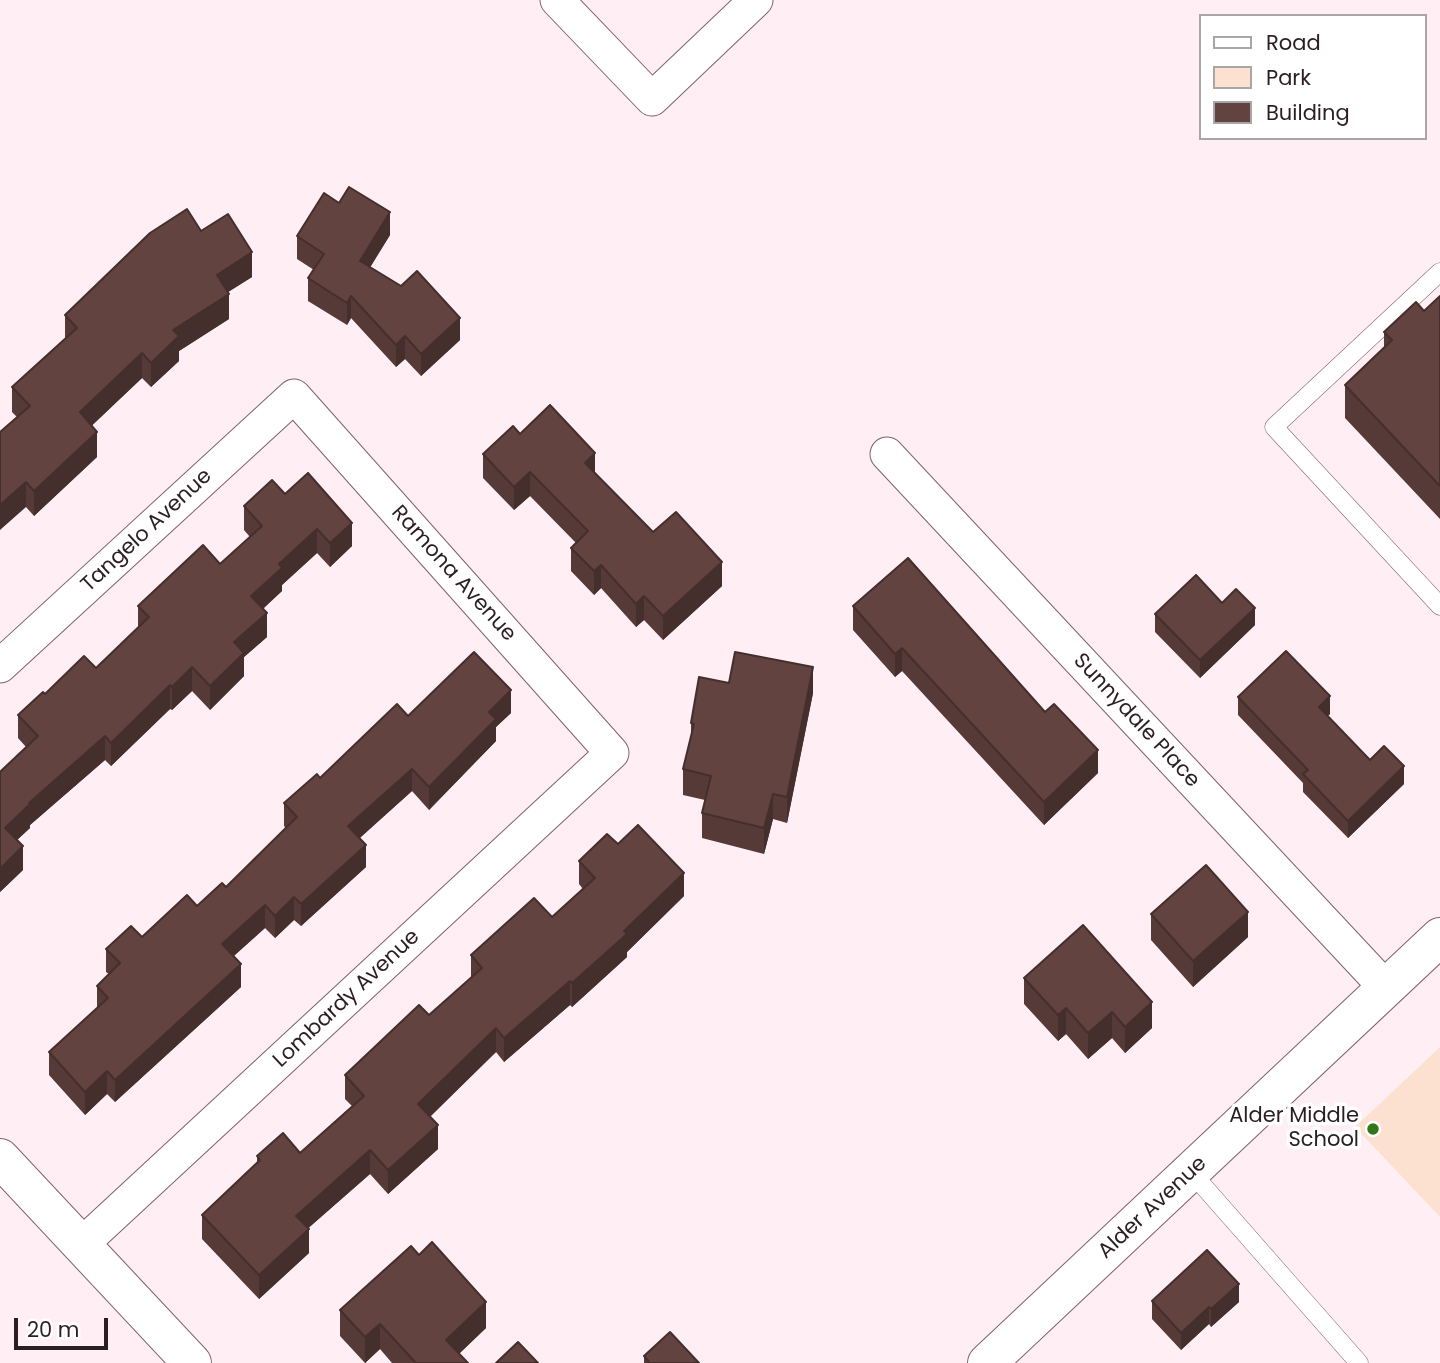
<!DOCTYPE html>
<html>
<head>
<meta charset="utf-8">
<style>
	body { margin:0 }
	#map { position:relative; width:1440px; height:1363px; overflow:hidden; background:#ffeff4; font-family:Poppins,sans-serif }
	canvas { display:block }
	.legend { position:absolute; left:1199px; top:14px; width:228px; height:126px; box-sizing:border-box; background:#fff; border:2px solid #aaa5a7; margin:0; padding:9px 12px; list-style:none; font-size:21px; color:#2b1e22 }
	.legend li { display:flex; align-items:center; gap:14px; height:35px }
	.legend b { width:35px; border:2px solid #aaa5a7 }
	.scale { position:absolute; left:14px; top:1318px; width:94px; height:32px; box-sizing:border-box; border:4px solid #2b1e22; border-top:0; padding-left:9px; font-size:21px; line-height:24px; white-space:nowrap; color:#2b1e22; -webkit-text-stroke:5px #fff; paint-order:stroke }
</style>
</head>
<body>
<div id="map">
<canvas width="1440" height="1363"></canvas>
<ul class="legend">
<li><b style="height:9px;background:#fff"></b>Road</li>
<li><b style="height:19px;background:#fce1d0"></b>Park</li>
<li><b style="height:19px;background:#634340"></b>Building</li>
</ul>
<div class="scale">20 m</div>
</div>
<script>
const g = document.querySelector('canvas').getContext('2d');
g.lineJoin = 'round';
function fill(path, color) {
  g.fillStyle = color;
  g.fill(path, 'evenodd');
}
function poly(rows) {
  const path = new Path2D();
  for (const r of rows) {
    path.moveTo(r[0], r[1]);
    for (let i = 2; i < r.length; i += 2) path.lineTo(r[i], r[i + 1]);
  }
  return path;
}
function stroke(path, color, width, dash) {
  g.strokeStyle = color;
  g.lineWidth = width;
  g.lineCap = dash ? 'butt' : 'round';
  g.setLineDash(dash || []);
  g.stroke(path);
}
function label(font, color, halo, rows, align = 'center') {
  g.font = font + ' Poppins,sans-serif';
  g.lineWidth = 7;
  g.setLineDash([]);
  g.textBaseline = 'middle';
  g.strokeStyle = halo;
  g.fillStyle = color;
  for (const [text, x, y, turn = 0] of rows) {
    g.save();
    g.translate(x, y);
    g.rotate((+turn || 0) * Math.PI / 180);
    g.textAlign = isNaN(turn) ? turn : align;
    if (halo) g.strokeText(text, 0, 0);
    g.fillText(text, 0, 0);
    g.restore();
  }
}
const green = poly([
	[1440,1047,1440,1217,1355,1127]
]);
const service = poly([
	[1440,272,1274,427,1440,606],
	[1191,1172,1359,1363]
]);
const minor = poly([
	[557,0,652,99,756,0],
	[887,454,1386,988],
	[0,666,294,396,612,753,81,1245]
]);
const tertiary = poly([
	[0,1158,192,1363]
]);
const secondary = poly([
	[987,1363,1440,937]
]);
const wall = poly([
	[201,231,252,277,228,292,229,319,179,351,179,361,151,387,142,378,92,425,97,457,34,516,26,507,17,417,12,412,12,387,65,339,65,315],
	[390,235,370,267,460,340,421,376,405,359,396,367,351,318,347,325,308,301,308,278,314,270,297,259,297,236],
	[1440,296,1440,519,1345,418,1345,385,1384,347,1384,332,1424,311],
	[520,434,595,473,653,532,722,586,663,640,644,620,636,627,601,588,594,595,571,571,571,548,576,543,530,496,514,510,483,478,483,454],
	[285,494,352,546,330,567,317,553,282,585,282,591,263,609,267,637,244,657,244,676,210,710,192,691,172,710,170,709,111,766,105,760,30,825,30,828,17,840,23,870,0,892,26,747,18,738,18,715,45,694,96,668,138,627,138,606,220,564,250,537,244,530,244,506],
	[1222,603,1255,625,1200,678,1155,632,1155,614],
	[853,606,1098,773,1044,825,902,671,895,677,853,630],
	[729,683,813,693,787,823,773,819,764,854,702,838,702,813,705,800,683,795,683,769,691,735,691,723],
	[1238,697,1330,714,1327,716,1370,760,1404,784,1348,838,1303,792,1303,783,1238,715],
	[511,713,496,727,496,741,429,810,412,791,360,838,366,867,301,926,294,920,275,938,265,928,234,956,241,987,115,1102,107,1094,85,1115,49,1075,49,1052,97,1009,97,986,109,974,106,972,106,949,142,937,197,906,226,887,286,828,284,826,284,803,408,716],
	[618,844,684,896,627,952,627,957,572,1007,570,1005,504,1062,496,1052,430,1117,438,1149,388,1194,370,1174,308,1228,309,1253,259,1299,202,1239,202,1215,257,1163,257,1156,300,1153,352,1106,345,1099,345,1075,429,1015,471,977,471,955,552,917,583,889,579,884,579,861],
	[1151,914,1248,937,1193,987,1151,940],
	[1024,978,1152,1028,1125,1053,1112,1038,1088,1059,1066,1034,1058,1041,1024,1004],
	[1152,1301,1239,1302,1211,1327,1209,1324,1181,1350,1152,1319],
	[340,1310,486,1328,459,1354,468,1363,392,1363,380,1349,365,1363,340,1336],
	[644,1356,699,1363,644,1363]
]);
const shadedWall = poly([
	[390,212,390,235,360,284,360,261],
	[252,252,252,277,217,299,217,275],
	[229,294,229,319,179,351,179,361,151,387,151,363,173,330],
	[351,296,351,318,347,325,347,303],
	[460,318,460,340,421,376,421,354],
	[405,336,405,359,396,367,396,345],
	[142,353,142,378,80,437,80,412],
	[97,432,97,457,34,516,34,491],
	[595,453,595,477,585,463],
	[530,472,530,496,514,510,514,487],
	[26,482,26,507,0,530,0,505],
	[352,523,352,546,330,567,330,543],
	[317,529,317,553,282,585,282,591,251,619,251,596,279,564],
	[722,562,722,586,663,640,663,616],
	[601,565,601,588,594,595,594,571],
	[644,596,644,620,636,627,636,604],
	[1255,608,1255,625,1200,678,1200,660],
	[267,613,267,637,244,657,244,676,210,710,210,686,234,642],
	[902,648,902,671,895,677,895,654],
	[192,667,192,691,172,710,172,687],
	[813,667,813,693,787,823,787,797],
	[170,685,170,709,111,766,111,743],
	[511,690,511,713,496,727,496,741,429,810,429,787,489,712],
	[1330,696,1330,714,1319,724,1319,707],
	[105,736,105,760,30,825,30,828,5,851,5,828,29,803],
	[1098,750,1098,773,1044,825,1044,802],
	[1404,766,1404,784,1348,838,1348,821],
	[412,769,412,791,348,848,348,826],
	[773,794,773,819,764,854,764,828],
	[366,845,366,867,301,926,301,904],
	[23,846,23,870,0,892,0,869],
	[684,873,684,896,627,952,627,957,572,1007,572,983,624,931],
	[294,897,294,920,275,938,275,916],
	[265,905,265,928,222,966,222,944],
	[1248,912,1248,937,1193,987,1193,961],
	[241,964,241,987,115,1102,115,1080],
	[570,981,570,1005,504,1062,504,1038],
	[1152,1002,1152,1028,1125,1053,1125,1027],
	[1066,1008,1066,1034,1058,1041,1058,1015],
	[1112,1012,1112,1038,1088,1059,1088,1033],
	[496,1028,496,1052,418,1128,418,1104],
	[107,1071,107,1094,85,1115,85,1092],
	[438,1125,438,1149,388,1194,388,1170],
	[370,1150,370,1174,296,1239,296,1216],
	[309,1229,309,1253,259,1299,259,1275],
	[1239,1284,1239,1302,1211,1327,1211,1309],
	[486,1302,486,1328,449,1363,446,1340],
	[1209,1307,1209,1324,1181,1350,1181,1333],
	[380,1324,380,1349,365,1363,365,1337]
]);
const building = poly([
	[349,187,390,212,360,261,401,286,417,271,460,318,421,354,405,336,396,345,351,296,347,303,308,278,324,254,297,236,324,193,339,203,349,187],
	[187,209,201,231,228,214,252,252,217,275,229,294,173,330,179,336,151,363,142,353,80,412,97,432,34,491,26,482,0,505,0,432,30,406,12,387,77,328,65,315,150,233,187,209],
	[1440,296,1440,486,1345,385,1392,340,1384,332,1416,302,1424,311,1440,296],
	[550,405,595,453,585,463,653,532,676,512,722,562,663,616,644,596,636,604,601,565,594,571,571,548,588,531,530,472,514,487,483,454,513,426,520,434,550,405],
	[308,473,352,523,330,543,317,529,279,564,282,568,251,596,267,613,234,642,244,653,210,686,192,667,172,687,170,685,111,743,105,736,29,803,30,804,5,828,23,846,0,869,0,772,38,736,18,715,43,692,45,694,84,656,96,668,149,617,138,606,203,545,220,564,262,526,244,506,272,480,285,494,308,473],
	[908,558,1045,712,1054,704,1098,750,1044,802,902,648,895,654,853,606,908,558],
	[1196,575,1222,603,1236,589,1255,608,1200,660,1155,614,1196,575],
	[1286,651,1330,696,1319,707,1370,760,1384,746,1404,766,1348,821,1303,774,1308,770,1238,697,1286,651],
	[474,652,511,690,489,712,496,719,429,787,412,769,348,826,366,845,301,904,294,897,275,916,265,905,222,944,241,964,115,1080,107,1071,85,1092,49,1052,108,998,97,986,120,963,106,949,131,926,142,937,187,895,197,906,222,883,226,887,297,817,284,803,317,774,320,778,397,704,408,716,474,652],
	[735,652,813,667,787,797,773,794,764,828,702,813,711,776,683,769,694,724,691,723,699,677,729,683,735,652],
	[638,825,684,873,624,931,627,934,572,983,570,981,504,1038,496,1028,418,1104,438,1125,388,1170,370,1150,296,1216,309,1229,259,1275,202,1215,260,1160,257,1156,283,1133,300,1153,364,1096,345,1075,419,1005,429,1015,482,968,471,955,534,898,552,917,595,878,579,861,607,834,618,844,638,825],
	[1206,865,1248,912,1193,961,1151,914,1206,865],
	[1083,925,1152,1002,1125,1027,1112,1012,1088,1033,1066,1008,1058,1015,1024,978,1083,925],
	[432,1242,486,1302,446,1340,468,1363,416,1363,380,1324,365,1337,340,1310,411,1246,419,1255,432,1242],
	[1207,1250,1239,1284,1211,1309,1209,1307,1181,1333,1152,1301,1207,1250],
	[670,1332,699,1363,650,1363,644,1356,670,1332],
	[518,1342,538,1363,496,1363,518,1342]
]);
const markers = [
	[1373,1129,7,"#31781b"]
];
const streetNames = [
	["Tangelo Avenue",147,531,-43],
	["Ramona Avenue",453,574,48],
	["Sunnydale Place",1136,721,47],
	["Lombardy Avenue",347,999,-43],
	["Alder Avenue",1153,1208,-43]
];
const poiNames = [
	["Alder Middle",1359,1117],
	["School",1359,1141]
];
fill(green, '#fce1d0');
stroke(service, '#81606b', 19);
stroke(minor, '#81606b', 35);
stroke(tertiary, '#81606b', 40);
stroke(secondary, '#81606b', 40);
stroke(service, '#fff', 18);
stroke(minor, '#fff', 33);
stroke(tertiary, '#fff', 38);
stroke(secondary, '#fff', 38);
fill(wall, '#553a37');
fill(shadedWall, '#452f2d');
fill(building, '#634340');
stroke(building, '#452f2d', 2);
for (const [x, y, r, color] of markers) {
  const dot = new Path2D();
  dot.arc(x, y, r, 0, 2 * Math.PI);
  g.fillStyle = color;
  g.fill(dot);
  stroke(dot, '#fff', 2.5);
}
label('21px', '#2b1e22', '#fff', streetNames);
label('21px', '#2b1e22', '#fff', poiNames, 'right');
</script>
</body>
</html>
